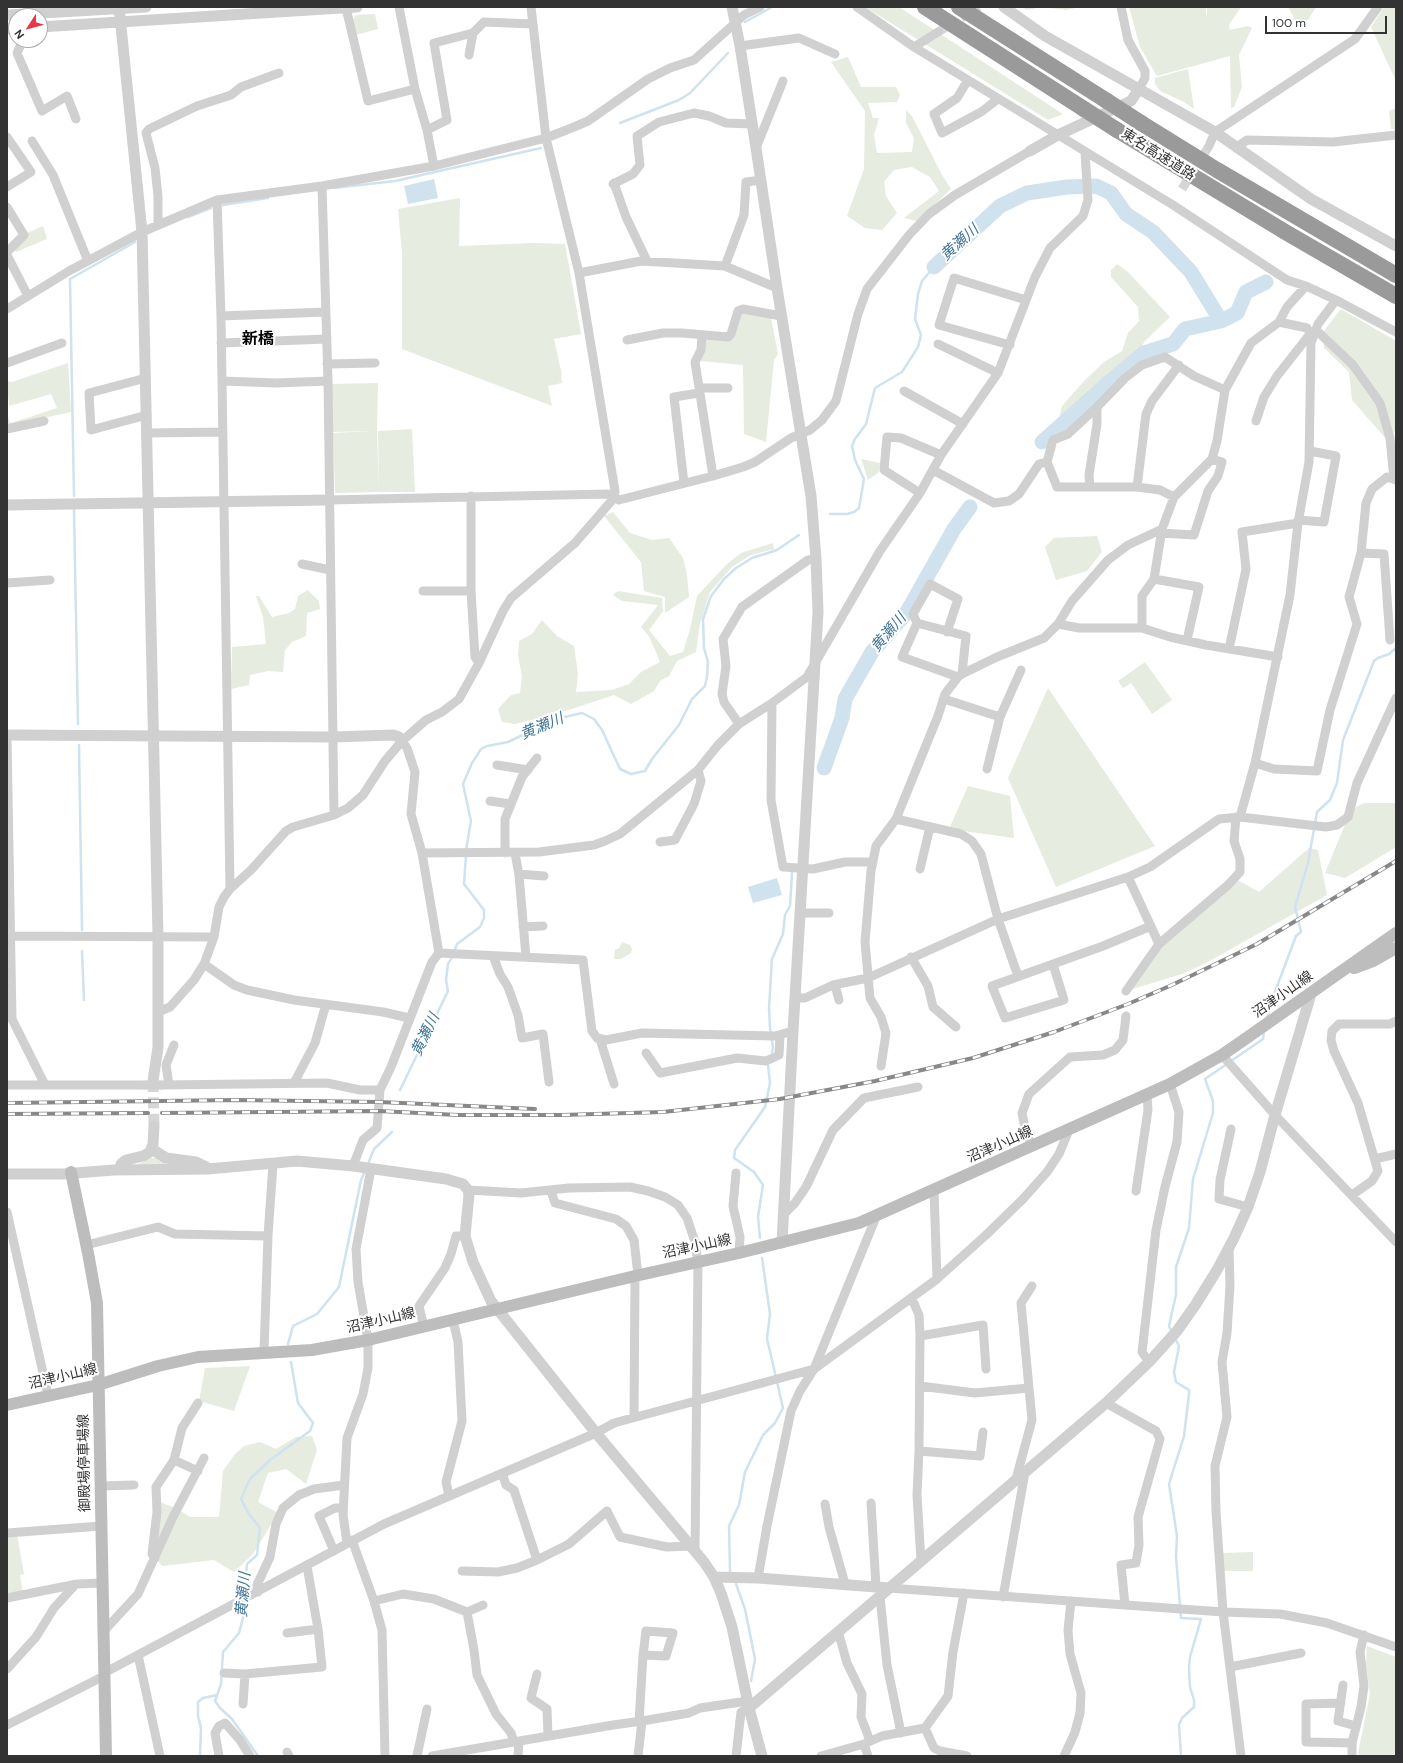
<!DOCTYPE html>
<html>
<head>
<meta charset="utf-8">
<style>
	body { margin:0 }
	#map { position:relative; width:1403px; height:1763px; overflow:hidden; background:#fff; font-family:"DM Sans",sans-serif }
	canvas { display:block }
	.frame { position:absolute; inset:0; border:8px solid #333; pointer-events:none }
	.north { position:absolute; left:8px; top:8px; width:40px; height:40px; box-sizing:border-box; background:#fff; border:1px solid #adadad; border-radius:50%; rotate:234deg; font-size:11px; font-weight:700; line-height:16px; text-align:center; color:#333 }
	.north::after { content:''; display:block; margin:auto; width:14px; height:18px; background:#e63946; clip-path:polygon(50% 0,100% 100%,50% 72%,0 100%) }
	.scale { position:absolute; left:1265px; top:16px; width:122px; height:18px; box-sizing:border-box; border:2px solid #333; border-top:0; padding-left:5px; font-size:12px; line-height:14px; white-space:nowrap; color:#333; -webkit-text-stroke:3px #fff; paint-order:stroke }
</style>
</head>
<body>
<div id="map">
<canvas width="1403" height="1763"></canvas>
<div class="frame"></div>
<div class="north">N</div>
<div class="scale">100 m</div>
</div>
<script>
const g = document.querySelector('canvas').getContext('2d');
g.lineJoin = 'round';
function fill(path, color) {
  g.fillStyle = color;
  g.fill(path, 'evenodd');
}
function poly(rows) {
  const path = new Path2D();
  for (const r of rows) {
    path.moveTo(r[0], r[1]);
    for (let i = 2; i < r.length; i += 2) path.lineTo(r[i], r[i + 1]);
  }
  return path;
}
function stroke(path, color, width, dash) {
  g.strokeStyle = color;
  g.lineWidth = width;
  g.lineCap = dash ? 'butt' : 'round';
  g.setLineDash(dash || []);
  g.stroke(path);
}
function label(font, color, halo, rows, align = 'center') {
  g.font = font + ' "DM Sans","Noto Sans JP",sans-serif';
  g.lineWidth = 4;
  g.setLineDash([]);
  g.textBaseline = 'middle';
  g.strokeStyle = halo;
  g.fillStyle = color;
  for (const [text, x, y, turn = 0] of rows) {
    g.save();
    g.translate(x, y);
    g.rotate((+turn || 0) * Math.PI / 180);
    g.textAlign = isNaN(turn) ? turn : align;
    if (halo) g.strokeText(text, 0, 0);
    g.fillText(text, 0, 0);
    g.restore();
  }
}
const green = poly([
	[865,7,899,7,1063,114,1048,120],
	[1021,7,1079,7,1067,10,1041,7,1027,10],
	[1129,7,1206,7,1206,14,1207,16,1207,7,1241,7,1229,25,1230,30,1248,26,1252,28,1239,55,1242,87,1234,107,1231,108,1230,56,1157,76,1140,47],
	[1288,7,1316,7,1308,20,1296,21],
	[1384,7,1396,7,1396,81,1371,27],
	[375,14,378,29,356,35,352,21,356,15],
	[848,57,861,87,896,87,900,95,897,102,868,103,873,118,879,118,874,135,877,153,912,152,914,138,906,123,906,110,912,116,941,173,951,189,917,221,904,218,939,191,930,177,912,167,894,170,884,182,886,196,897,213,882,230,865,228,847,216,864,169,865,111,831,62],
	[1188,69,1194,109,1184,102,1160,91,1155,84,1155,78],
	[1396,108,1396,130,1391,129,1389,111],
	[460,198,459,246,534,243,565,244,581,334,554,339,562,375,561,376,562,383,548,386,552,406,402,349,402,253,398,209],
	[43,226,47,239,16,252,14,248,28,237,27,233],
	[1117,264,1128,272,1170,317,1144,342,1138,355,1058,423,1062,406,1085,380,1104,362,1122,351,1128,333,1139,321,1138,307,1111,277,1111,270],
	[1341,309,1396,341,1396,429,1388,441,1352,400,1349,372,1324,348,1323,332],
	[740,312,771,318,778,354,774,360,766,442,744,434,743,365,700,361,707,338,731,334],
	[68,363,71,412,7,426,7,410,9,421,11,423,57,408,51,394,9,406,7,381,12,382],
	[378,383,377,430,379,492,335,493,333,433,372,431,333,432,332,384],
	[412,429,415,492,379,492,378,431],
	[861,459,880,463,879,472,868,480],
	[613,512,630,533,652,540,669,538,683,558,687,575,689,597,665,613,665,597,644,591,641,562,604,516],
	[1097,536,1102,552,1087,571,1056,580,1045,547,1054,538],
	[773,543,774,549,751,555,732,567,710,592,700,624,696,652,677,661,669,676,660,681,654,691,631,704,614,695,553,715,515,724,502,722,498,709,511,695,520,693,522,677,518,655,519,641,532,634,542,620,557,636,574,646,578,674,576,692,612,690,629,684,641,672,660,662,649,636,641,627,658,605,622,601,613,595,618,591,662,598,663,611,649,630,670,656,683,652,690,629,697,596,727,564,741,553],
	[308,590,319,601,320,609,307,613,306,636,292,642,285,650,283,672,268,671,250,675,249,685,231,689,232,647,266,644,263,617,256,596,259,596,272,617,289,613,295,609,298,596],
	[1145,662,1172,700,1152,714,1131,683,1123,688,1118,681],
	[1048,688,1155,846,1056,887,1008,778],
	[968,786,1010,796,1014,838,949,829],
	[1364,803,1396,803,1396,847,1345,878,1325,873,1351,810],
	[1309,848,1318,850,1327,895,1206,963,1182,974,1126,991,1159,948,1236,879,1259,892],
	[622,942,630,945,632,949,631,953,621,959,614,959,615,950,619,948],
	[151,1158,156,1158,168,1165,138,1164],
	[250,1366,234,1411,199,1401,205,1368],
	[312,1436,317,1450,306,1484,286,1469,268,1473,258,1502,278,1513,253,1554,234,1572,214,1560,162,1566,152,1553,154,1500,176,1508,190,1517,219,1517,223,1471,235,1454,244,1446,260,1442,276,1449,296,1437],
	[17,1534,24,1574,20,1575,23,1593,7,1596,7,1536],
	[1253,1552,1253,1571,1223,1571,1223,1553],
	[1367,1646,1396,1657,1396,1756,1359,1756,1358,1753,1370,1694,1366,1664]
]);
const water = poly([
	[434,179,438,198,408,204,404,186],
	[777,878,782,895,753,903,748,887]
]);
const stream = poly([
	[745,22,772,7],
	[620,123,679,100,690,93,728,53],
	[334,188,395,181,541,148],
	[223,205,268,198],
	[188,217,211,208],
	[74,496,70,279,135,242],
	[74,510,78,724],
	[830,514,847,514,854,512,859,508,864,479,855,460,852,446,855,439,866,424,875,388,902,372,918,347,921,335,915,319,918,294,922,281,934,267],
	[79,745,82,930],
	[466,850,471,821,463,784,472,763,481,749,487,746,508,742,556,719,582,713,594,719,602,730,620,769,631,774,645,771,652,759,679,725,692,699,705,686,707,677,708,662,704,648,703,619,711,596,724,579,736,568,752,558,777,550,799,535],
	[82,951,84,1000],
	[454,952,457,944,480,927,484,918,484,910,464,884,466,855],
	[1267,1019,1270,1005,1296,936,1301,932,1295,907,1308,863,1317,812,1330,800,1337,783,1343,740,1374,661,1378,658,1389,654,1396,648],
	[772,1052,773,1048,770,1028,769,1008,772,959,783,934,785,915,790,906,792,873],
	[400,1090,448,991,446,980,448,964,452,957],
	[368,1164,374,1149,392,1132],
	[760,1238,758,1217,763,1185,754,1172,734,1158,735,1150,765,1107,770,1083,768,1065],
	[762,1258,770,1314,767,1339,776,1377],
	[1172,1332,1169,1326,1176,1295,1176,1267,1189,1228,1193,1179,1213,1113,1213,1101,1205,1079,1263,1039,1264,1030],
	[1175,1338,1179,1346,1174,1372,1176,1382,1189,1390,1189,1394,1184,1436,1169,1484,1177,1536,1176,1557,1181,1618,1201,1619,1190,1657,1189,1668,1190,1687,1194,1700,1194,1707,1182,1718,1179,1725,1181,1756],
	[288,1344,293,1326,317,1314,339,1287,361,1180,365,1171],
	[730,1572,729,1526,739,1505,745,1472,763,1435,775,1423,783,1408,777,1382],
	[736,1584,745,1609,755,1659,751,1681],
	[244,1596,247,1564,257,1555,260,1528,249,1514,241,1499,250,1479,270,1460,310,1431,313,1423,298,1403,291,1362],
	[244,1601,243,1618,239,1633,223,1652,221,1684,215,1701,220,1708,232,1719,258,1756],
	[200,1756,201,1728,198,1716,198,1702,203,1698,217,1695]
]);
const river = poly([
	[934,267,1000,206,1027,193,1067,187,1096,186,1111,193,1126,214,1153,232,1191,272,1221,321],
	[1042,442,1107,384,1144,353,1173,344,1185,329,1221,321,1237,313,1246,292,1266,282],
	[824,768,842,718,845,699,872,652,907,612,954,529,970,507]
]);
const minorTunnel = poly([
	[938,32,979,7],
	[1182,189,1209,146]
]);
const tertiaryTunnel = poly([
	[153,1081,154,1126]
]);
const minor = poly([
	[399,7,415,89,427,130,434,166],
	[857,7,914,47,1173,205,1287,280,1306,286,1336,300,1396,332],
	[1121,7,1128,40,1145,71,1145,78,1139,89],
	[346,8,368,101,415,89],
	[23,40,17,53,42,111,67,96,76,119],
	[740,46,799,38,835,54],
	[914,47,938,32],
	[469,55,473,33,484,22,533,24],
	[968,80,957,98,934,114,942,133,981,112,998,99],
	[427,130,447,120,434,43,473,33],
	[7,137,31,172,7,187],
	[32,141,53,175,88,261],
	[1209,146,1215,132,1355,39,1378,7],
	[756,148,783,81],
	[1236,148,1247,140,1333,142,1396,135],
	[614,183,626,217,647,261],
	[613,184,633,174,640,165,637,136,659,122,694,113,709,116,726,123,752,124],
	[322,186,328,381,334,815],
	[217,200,221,316,230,889],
	[7,207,24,235,7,252],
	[158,224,158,196,155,168,146,133,149,129,197,106,231,95,241,87,279,73],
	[7,255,28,296],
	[725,266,744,215,746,182,761,180],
	[579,273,641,261,725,266,777,288],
	[7,309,69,271,142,232,217,200,322,186,434,166,546,138,574,127,588,121,648,79,670,68,694,60,744,15,760,7],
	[221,316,326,312],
	[1279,322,1287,307,1306,286],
	[1316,330,1353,365,1380,403,1390,438,1394,479],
	[702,336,701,350,695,362,713,476],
	[627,340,663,333,682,333,728,337,731,334,738,311,743,309,781,316],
	[221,343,327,339],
	[938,344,998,373],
	[1010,345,939,325,954,278,1026,300],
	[7,363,62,343],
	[327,364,375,363],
	[146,378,89,393,91,430,147,415],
	[222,381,276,383,328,381],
	[699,388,728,388],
	[904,391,963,424],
	[7,429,44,421],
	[147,433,223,432],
	[1047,462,1057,487,1090,487],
	[933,470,994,503,1009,501,1019,494,1039,464,1047,462,1053,440,1068,434,1097,407],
	[684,483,674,397,699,393],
	[1137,487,1146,414,1152,401,1179,365],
	[920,493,884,470,887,437,901,438,941,455],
	[471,496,471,591,475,657,479,663],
	[1174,497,1160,490,1137,487,1090,487,1089,475,1097,424,1097,407,1125,378,1142,365,1165,357,1194,376,1225,390],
	[329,500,608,494,619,500,713,476,743,467,755,462,791,438,810,430,822,420,836,401,858,314,867,289,909,235,929,214,955,195,1030,151],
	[1298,520,1324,522,1336,456,1310,451],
	[1162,529,1154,579,1199,587,1187,640],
	[1161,533,1194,535,1208,491,1218,476,1222,462,1212,459],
	[1361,553,1384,554,1390,640],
	[302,564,330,570],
	[7,583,50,580],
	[423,591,471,591],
	[917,623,966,636,962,674],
	[1058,624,1072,601,1108,560,1128,545,1162,529,1174,497,1212,459,1217,441,1225,390,1251,343,1279,322,1307,328,1310,334,1277,376,1264,397,1256,421],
	[1142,628,1142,596,1154,579],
	[947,632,958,599,930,584,913,614,917,623,902,657,958,677],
	[1229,649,1246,569,1242,532,1298,523],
	[944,699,1000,717],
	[772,703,771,800,783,867,813,869,845,862,873,862],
	[739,724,724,702,722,694,726,666,723,639,742,607,808,560,816,559],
	[7,737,12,1019,45,1085],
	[1255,763,1274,769,1317,771,1330,710,1357,624,1349,597,1361,553,1366,503,1372,489,1387,477,1396,480],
	[497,765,528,770],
	[987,769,1000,717,1021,670],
	[490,801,510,804],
	[1240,817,1255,763,1290,595,1298,523,1309,462,1311,343,1318,324,1336,300],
	[896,819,961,834,972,841,981,854,998,919,1018,976],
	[660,842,675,840,694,804,701,781,698,770],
	[422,853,539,852,594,845,605,841,620,834,698,770,718,745,739,724,772,703,807,677,880,551,920,493,941,455,998,373,1035,277,1050,248,1083,216,1088,200,1085,152],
	[505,853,505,819,522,777,537,758],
	[515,853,519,875,526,957],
	[920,869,930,827],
	[519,874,544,876],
	[1128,877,1159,944],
	[801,913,829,913],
	[523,927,543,926],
	[7,936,214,937],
	[439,953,583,960,592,1031,597,1038,606,1040,642,1033,775,1036,793,1031],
	[493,956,500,974,508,987,518,1015,522,1038,543,1034,549,1082],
	[911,957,928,986,933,1007,956,1027],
	[204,964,234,985,247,990,294,1000,383,1012,409,1018],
	[1053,964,1064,1000,1005,1018,992,986,1103,946,1151,926],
	[835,985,839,1000],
	[1126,991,1159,944,1228,885,1240,872,1240,859,1234,841,1236,817],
	[795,998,805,998,833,985,868,978,998,919,1128,877,1150,867,1219,819,1240,817,1326,827,1337,825,1348,817,1357,783,1396,698],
	[158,1012,170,1007,194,980,204,964,214,937,219,907,224,897,230,889,251,870,286,831,293,827,334,815,348,808,363,795,385,761,402,741],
	[600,1039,614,1084],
	[646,1053,660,1073,737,1058,766,1061,779,1055,780,1035],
	[1222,1055,1275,1115,1396,1242],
	[881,1066,886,1033,881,1017,870,998,865,942,871,871,876,846,896,819,938,716,945,694,958,677,962,674,997,657,1044,638,1058,624,1079,628,1142,628,1170,637,1206,645,1278,657],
	[294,1083,315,1043,326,1004],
	[7,1085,145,1085],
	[161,1085,327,1083,360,1090,380,1090],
	[169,1085,166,1065,174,1045],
	[1231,1129,1220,1180,1219,1199,1248,1207],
	[1032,1147,1026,1133,1022,1113,1029,1094,1070,1057,1103,1055,1115,1050,1123,1040,1126,1016],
	[1375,1159,1396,1154],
	[353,1166,363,1140,377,1128,380,1090,391,1067,432,962,439,953,422,853,411,814,415,772,407,748,402,741,426,720,442,712,459,699,479,663,503,611,511,598,575,543,614,498,615,491,579,273,546,138,531,7],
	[736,1173,733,1206,740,1237,739,1253],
	[468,1190,521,1193,569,1188,630,1187,648,1191,665,1197,678,1205,687,1218,695,1242,698,1262,695,1551],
	[551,1191,555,1203,616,1219,626,1226,634,1240,638,1275],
	[934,1191,937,1279],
	[1136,1191,1148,1110,1147,1095],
	[1352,1195,1372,1181,1378,1171,1358,1103,1334,1051,1331,1040,1332,1031,1339,1024,1390,1024,1396,1021],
	[7,1212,48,1395],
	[784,1214,795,1203,806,1187,833,1130,864,1098,918,1087],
	[86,1245,158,1227,175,1234,268,1236],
	[1229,1248,1230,1286,1227,1333,1222,1362,1227,1417,1215,1466,1216,1512,1223,1612,1241,1756],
	[912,1299,919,1315,920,1336,919,1451,917,1495,921,1561],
	[424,1327,419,1306,445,1268,451,1254,456,1236,465,1236],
	[920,1336,983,1325,986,1369],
	[264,1352,268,1236,273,1164],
	[1149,1362,1142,1352,1156,1230,1165,1187,1177,1142,1179,1112,1170,1084],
	[920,1386,975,1393,1029,1388],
	[1106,1403,1156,1431,1160,1439,1138,1517,1139,1545,1136,1563,1121,1565,1125,1605],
	[634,1417,635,1276],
	[919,1451,980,1456,983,1432],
	[198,1471,174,1460,182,1428,198,1403],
	[502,1473,506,1485,514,1490,537,1560],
	[1016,1479,1032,1420,1021,1303,1032,1286],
	[100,1486,134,1485],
	[449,1496,446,1482,462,1421,458,1342,453,1320],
	[871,1503,876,1587],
	[825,1504,829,1527,845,1584],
	[7,1533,101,1526],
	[352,1540,374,1601,382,1630,385,1756],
	[347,1543,343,1515,347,1438,363,1394,368,1368,368,1340,358,1282,356,1249,371,1169],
	[334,1551,319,1516,335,1508,343,1508],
	[155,1558,152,1554,157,1512,156,1487,174,1460],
	[307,1566,318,1629],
	[462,1571,498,1572,517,1568,537,1560,569,1544,607,1511,620,1537,667,1547,691,1546],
	[758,1578,767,1526,791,1411,800,1391,814,1369,876,1217],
	[889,1588,1223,1612,1280,1614,1327,1623,1396,1647],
	[258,1592,257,1585,270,1557,276,1524,283,1508,299,1495,314,1489,344,1485],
	[880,1597,887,1665,901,1733],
	[1003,1597,1025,1472],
	[7,1598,77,1584,102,1583],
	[374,1601,403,1594,434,1599,467,1612,474,1650,477,1675,496,1714,511,1733,514,1742],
	[467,1612,483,1605],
	[838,1631,847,1663,862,1694,861,1717,870,1741],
	[103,1632,138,1594,173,1517,204,1458],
	[138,1655,160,1756],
	[1230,1667,1301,1653],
	[7,1669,36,1637,54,1608,75,1585],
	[104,1673,384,1524,596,1433,614,1423,814,1369,937,1279,986,1235,1023,1199,1047,1172,1059,1154,1069,1130],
	[224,1673,245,1674,322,1667,318,1629,287,1633],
	[537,1674,531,1698,547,1709,548,1736],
	[1343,1685,1338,1721,1356,1726],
	[1341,1703,1306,1704,1306,1742,1352,1743],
	[243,1704,245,1674],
	[639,1722,643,1655,646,1631,673,1633,666,1656,643,1655],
	[7,1725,104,1676],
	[925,1728,934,1748,940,1751,967,1756],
	[864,1744,868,1756],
	[287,1752,289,1756],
	[219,1756,215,1733,219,1726,225,1723,240,1740,250,1756],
	[417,1756,427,1709],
	[432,1756,613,1725,642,1721,689,1713,700,1708,748,1701],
	[518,1756,519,1741],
	[638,1756,642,1721],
	[736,1756,741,1712,749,1708],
	[821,1756,864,1744,882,1736,925,1728,948,1696,953,1652,964,1593],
	[1064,1756,1075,1732,1080,1713,1081,1693,1070,1654,1068,1630,1071,1601],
	[1352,1756,1352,1743,1361,1707,1364,1686,1360,1652,1364,1635]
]);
const tertiary = poly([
	[119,7,142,232,158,936,158,1047,153,1081],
	[732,7,740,46,756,148,777,288,811,496,816,559,818,612,815,663,793,1031,782,1243],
	[1004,7,1045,36,1215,132,1311,199,1396,246],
	[7,15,146,7],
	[40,27,357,7],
	[7,29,16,28],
	[1030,151,1058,135,1131,101,1139,89],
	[7,505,329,500],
	[7,735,333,737,393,735,399,737,402,741],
	[152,1149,166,1158,196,1162,206,1167],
	[121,1164,126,1160,143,1156,150,1152,153,1144,154,1126],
	[7,1174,63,1174,114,1170,208,1169,297,1161,353,1166,446,1179,463,1184,468,1190,469,1195,465,1236,473,1262,491,1301,596,1433,704,1562,714,1577,721,1593,732,1627,749,1708,762,1756],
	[714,1577,758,1578,889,1588],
	[749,1708,1106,1403,1149,1362,1177,1331,1196,1304,1217,1270,1234,1238,1248,1207,1260,1172,1275,1115,1311,994]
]);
const secondary = poly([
	[1354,968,1373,961,1396,948],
	[71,1172,88,1253,97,1303,106,1756],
	[7,1405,98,1385,158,1366,198,1357,312,1350,368,1340,635,1276,739,1253,859,1223,1170,1084,1222,1055,1248,1037,1396,933]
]);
const motorway = poly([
	[925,7,1084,109],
	[959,7,1107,101],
	[1141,123,1217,170,1396,275],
	[1117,130,1287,233,1396,296]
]);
const rail = poly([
	[7,1103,236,1100,379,1102,535,1109],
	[162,1113,379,1111,458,1115,562,1115,663,1112,780,1099,875,1081,973,1058,1054,1032,1128,1004,1172,985,1257,944,1396,861],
	[7,1114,148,1113]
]);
const minorBridge = poly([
	[145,1085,161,1085]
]);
const motorwayBridge = poly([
	[1107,101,1141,123],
	[1084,109,1117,130]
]);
const streetNames = [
	["東名高速道路",1158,155,32],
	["沼津小山線",1283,995,-35],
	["沼津小山線",1000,1145,-24],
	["沼津小山線",697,1247,-12],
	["沼津小山線",381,1321,-13],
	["沼津小山線",63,1377,-13],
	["御殿場停車場線",85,1463,-91]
];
const waterNames = [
	["黄瀬川",960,243,-42],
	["黄瀬川",889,633,-50],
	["黄瀬川",542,727,-23],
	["黄瀬川",426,1035,-64],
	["黄瀬川",244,1595,-85]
];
const quarterNames = [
	["新橋",258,340]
];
fill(green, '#e6ecdf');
fill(water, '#cfe2ee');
stroke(stream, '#cfe2ee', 2.5);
stroke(river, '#cfe2ee', 15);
stroke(minorTunnel, '#d6d6d6', 9, [9, 4.5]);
stroke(tertiaryTunnel, '#d6d6d6', 11, [11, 5.5]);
stroke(minor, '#d0d0d0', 9);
stroke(tertiary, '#d0d0d0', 11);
stroke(secondary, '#bdbdbd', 12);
stroke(motorway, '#9a9a9a', 16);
stroke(rail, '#888', 4);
stroke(rail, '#fff', 2.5, [8]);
stroke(minorBridge, '#d0d0d0', 9);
stroke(motorwayBridge, '#9a9a9a', 16);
label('14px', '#333', '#fff', streetNames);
label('italic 15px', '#3f7597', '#fff', waterNames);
label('bold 16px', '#000', '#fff', quarterNames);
</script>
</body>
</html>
